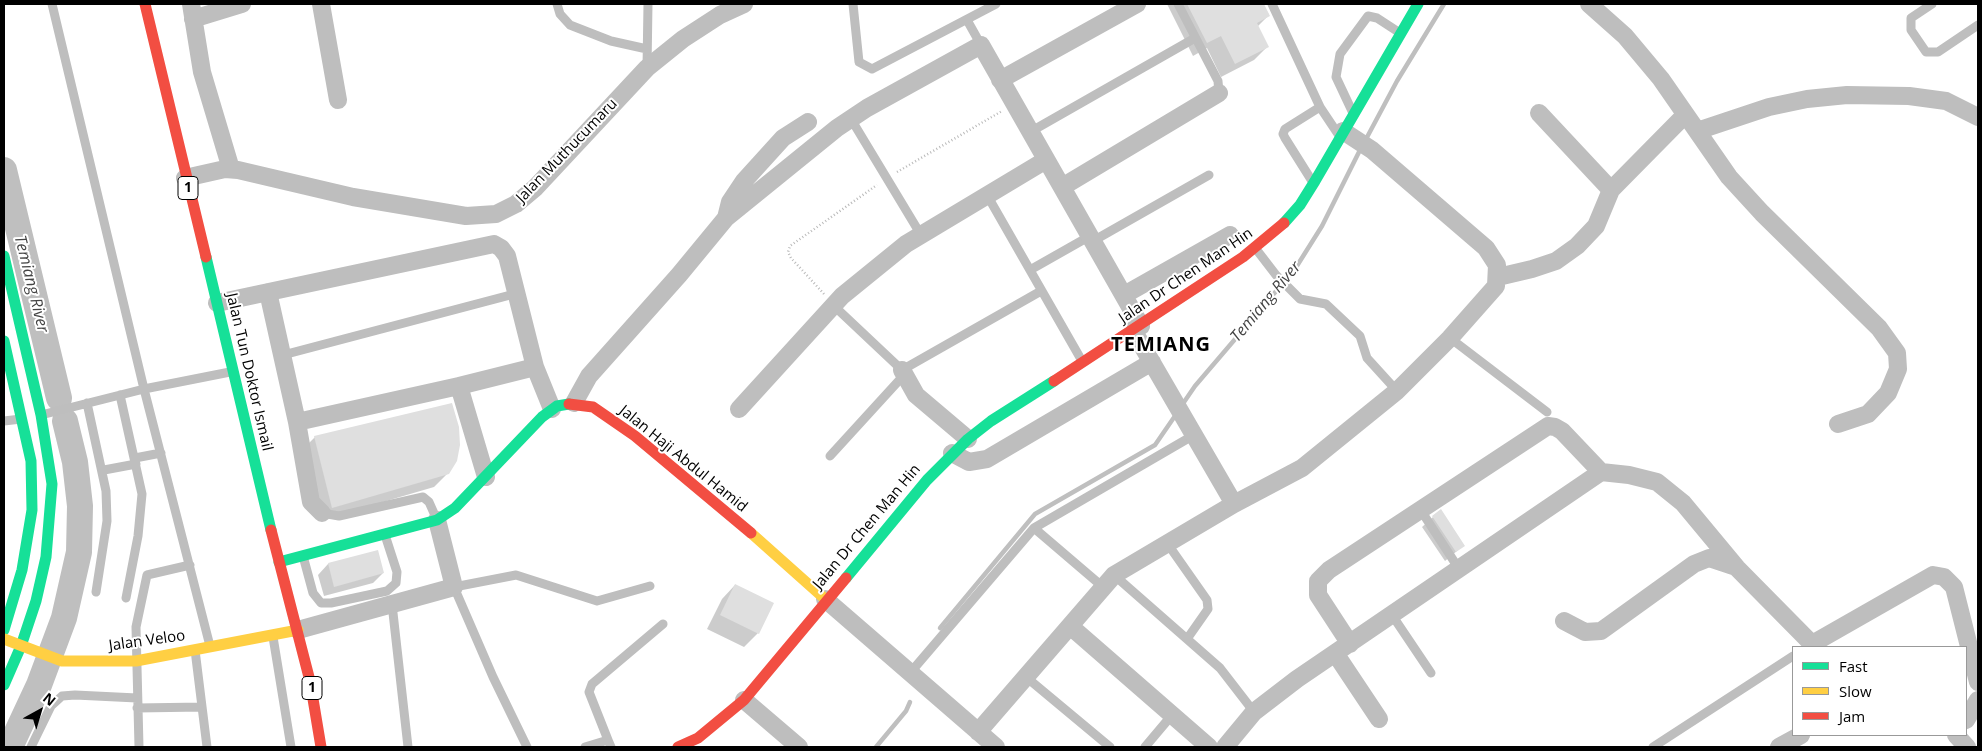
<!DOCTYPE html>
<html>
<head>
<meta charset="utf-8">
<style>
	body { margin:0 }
	#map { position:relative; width:1982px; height:751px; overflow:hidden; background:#fff; font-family:"Open Sans",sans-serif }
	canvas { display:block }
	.frame { position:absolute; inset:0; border:5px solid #000; pointer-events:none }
	.legend { position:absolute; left:1792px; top:646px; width:175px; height:90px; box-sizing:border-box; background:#fff; border:1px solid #999; margin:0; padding:6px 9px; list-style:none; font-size:15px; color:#000 }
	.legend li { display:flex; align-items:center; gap:10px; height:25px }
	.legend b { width:25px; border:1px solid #999 }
	.north { position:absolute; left:15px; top:686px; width:50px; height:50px; -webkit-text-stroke:4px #fff; paint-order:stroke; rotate:39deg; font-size:14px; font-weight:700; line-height:20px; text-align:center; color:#000 }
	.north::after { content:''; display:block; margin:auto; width:18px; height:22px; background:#000; clip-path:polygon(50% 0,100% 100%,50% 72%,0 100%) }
</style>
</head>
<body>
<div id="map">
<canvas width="1982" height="751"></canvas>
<div class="frame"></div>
<ul class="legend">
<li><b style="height:6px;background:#16e098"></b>Fast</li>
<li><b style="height:6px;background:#ffcf43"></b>Slow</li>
<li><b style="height:6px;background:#f24e42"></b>Jam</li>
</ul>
<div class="north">N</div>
</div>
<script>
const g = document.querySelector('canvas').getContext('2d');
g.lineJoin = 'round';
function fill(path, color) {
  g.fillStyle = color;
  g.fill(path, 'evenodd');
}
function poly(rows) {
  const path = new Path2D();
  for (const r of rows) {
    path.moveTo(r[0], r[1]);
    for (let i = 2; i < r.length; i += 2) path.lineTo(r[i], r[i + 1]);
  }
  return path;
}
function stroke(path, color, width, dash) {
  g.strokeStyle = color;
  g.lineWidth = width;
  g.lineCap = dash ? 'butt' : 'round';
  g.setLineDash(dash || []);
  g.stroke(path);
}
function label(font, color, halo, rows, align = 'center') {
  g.font = font + ' "Open Sans",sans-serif';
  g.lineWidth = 4;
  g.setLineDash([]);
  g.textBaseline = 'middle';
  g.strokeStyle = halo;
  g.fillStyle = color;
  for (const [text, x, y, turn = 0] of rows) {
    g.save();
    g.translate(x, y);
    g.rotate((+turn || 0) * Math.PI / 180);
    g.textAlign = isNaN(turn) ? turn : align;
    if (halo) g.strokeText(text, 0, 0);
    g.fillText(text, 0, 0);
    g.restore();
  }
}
const shadow = poly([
	[1167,4,1263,4,1269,15,1257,27,1267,47,1254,60,1221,77,1207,48,1193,56],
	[315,437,448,473,434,487,318,521,301,451],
	[1433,517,1463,546,1445,561,1422,527],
	[377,552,383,573,373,583,324,596,318,575,328,564],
	[735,585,758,633,744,647,707,629,722,599]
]);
const stream = poly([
	[1365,141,1397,81,1444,4],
	[1182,405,1195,386,1295,269,1322,226,1361,148],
	[940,628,1035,514,1155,445,1177,413],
	[876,747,906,711,910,702]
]);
const river = poly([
	[4,170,59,398],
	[10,747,39,685,64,618,79,552,80,506,75,462,65,421]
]);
const building = poly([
	[1187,4,1264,4,1270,16,1257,23,1269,47,1235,64,1221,36,1207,43],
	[452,403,459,427,460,445,457,461,449,474,332,508,314,436],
	[1441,509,1465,546,1456,552,1432,516],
	[378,550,384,573,334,587,328,563],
	[735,584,774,603,759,634,720,615]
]);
const path = poly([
	[897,172,1002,111],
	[824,294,791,258,788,252,790,246,877,185]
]);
const lane = poly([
	[52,4,144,389,210,646],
	[557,4,560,14,570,25,611,41,647,49],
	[853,4,859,62,872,69,996,4],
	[1178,4,1218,81,1219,93],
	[1272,4,1320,107],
	[1932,4,1911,18,1911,30,1926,52,1938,52,1978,25],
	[967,20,981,45],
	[647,68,648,4],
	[1352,111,1336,77,1340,54,1368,16,1377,18,1400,33],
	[851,119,921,235],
	[1030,132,1195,38],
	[1312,181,1285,138,1283,134,1285,129,1320,107,1340,137],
	[987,195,1082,361],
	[1093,241,1209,175],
	[1256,249,1276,275,1300,299,1326,304,1360,336,1367,358,1397,391],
	[1030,270,1090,236],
	[833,305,902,370,1041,291],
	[1450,338,1547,412],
	[283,355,518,293],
	[120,395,142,494,138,536,126,598],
	[87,403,106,491,107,521,96,592],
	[41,415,144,389,230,372],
	[4,421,21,419],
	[830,456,904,375],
	[135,458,161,453],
	[104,470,136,464],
	[1420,509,1459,569],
	[322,513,339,516,423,497,429,502,437,520],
	[1167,543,1207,600,1208,609,1187,639],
	[303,556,313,593,321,603,331,603,387,591,396,583,397,572,385,535],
	[1114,575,1220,668,1254,712],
	[1103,587,1034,528,1194,435],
	[392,604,408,747],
	[1392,615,1431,673],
	[273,637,291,747],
	[195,650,207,747],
	[910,673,1034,528],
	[1026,677,1110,747],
	[137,708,202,707],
	[608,740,589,692,592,684,663,624],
	[31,747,51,706,62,696,75,695,137,698],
	[139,747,136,627,147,575,190,565],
	[527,747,493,677,454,587,516,575,597,601,650,586],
	[585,747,608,740,611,747],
	[1145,747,1172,715],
	[1653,747,1793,656]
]);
const street = poly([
	[191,4,202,72,231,169],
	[321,4,338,100],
	[1589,4,1625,36,1661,79,1729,177,1762,213,1879,328,1897,353,1898,369,1888,393,1868,414,1838,424],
	[193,19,242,4],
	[1000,80,1137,4],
	[1539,113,1611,190],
	[1697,131,1769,107,1807,99,1847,95,1909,96,1946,101,1978,117],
	[185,178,225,169,238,170,353,197,466,216,496,214,516,204,535,188,647,68,683,39,720,15,744,4],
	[1062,187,1219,93],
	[726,218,730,202,744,181,783,138,808,122],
	[1498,277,1532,269,1556,261,1577,246,1596,226,1611,190,1685,115],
	[268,292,297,422,459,386,486,477],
	[1124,295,1230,235],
	[217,303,494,244,501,248,507,256,535,367,552,409],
	[1133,330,1234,504],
	[902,370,916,395,968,439],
	[459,386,535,367],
	[574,403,589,376,679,275,726,218,837,128,867,108,981,45,1141,326],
	[739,409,842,296,906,244,1046,160],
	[297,422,311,502,322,513],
	[952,453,969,462,987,459,1152,362],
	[825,599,996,747],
	[1564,621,1585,632,1601,631,1694,564,1709,558,1736,567],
	[1070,626,1209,747],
	[298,630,454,587,437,520],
	[1350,644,1318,595,1318,581,1329,570,1548,426,1555,427,1562,431,1601,472],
	[1812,644,1933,575,1944,577,1954,587,1978,682],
	[1335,653,1379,719],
	[744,700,799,747],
	[1966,720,1978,700],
	[978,732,1114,575,1234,504,1302,468,1397,391,1450,338,1496,286,1497,265,1486,248,1372,150,1343,131],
	[1956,735,1967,747],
	[1225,747,1254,712,1297,679,1601,472,1629,475,1657,482,1683,503,1737,568,1815,647],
	[1779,747,1801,735]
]);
const fast = poly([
	[1284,223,1300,205,1315,181,1418,4],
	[4,256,41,415,52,484,46,557,36,601,21,646,4,685],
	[206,257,271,530],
	[4,341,31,461,32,510,22,570,4,630],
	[279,562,437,520,455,508,542,417,557,406,569,404],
	[846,578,927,480,968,439,991,421,1054,381]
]);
const slow = poly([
	[751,533,825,599],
	[4,639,62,661,136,661,298,630]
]);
const jam = poly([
	[145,4,206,257],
	[1054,381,1243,257,1284,223],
	[569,404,593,407,635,436,751,533],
	[271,530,310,681,321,747],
	[678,747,698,738,744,700,846,578]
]);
const shields = [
	[188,188,20],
	[312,688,20]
];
const shieldNames = [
	["1",188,188],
	["1",312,688]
];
const streetNames = [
	["Jalan Muthucumaru",567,151,-46],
	["Jalan Dr Chen Man Hin",1186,276,-34],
	["Jalan Tun Doktor Ismail",249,372,77],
	["Jalan Haji Abdul Hamid",683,459,39],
	["Jalan Dr Chen Man Hin",867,527,-50],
	["Jalan Veloo",147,641,-8]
];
const waterNames = [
	["Temiang River",31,284,76],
	["Temiang River",1266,302,-50]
];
const districtNames = [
	["TEMIANG",1161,345]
];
fill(shadow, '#0003');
stroke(stream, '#bfbfbf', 4.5);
stroke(river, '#bfbfbf', 26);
fill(building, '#dfdfdf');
stroke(path, '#b9b9b9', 2.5, [1, 2.5]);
stroke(lane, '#bebebe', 9);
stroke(street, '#bebebe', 18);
stroke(fast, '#16e098', 11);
stroke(slow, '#ffcf43', 11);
stroke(jam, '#f24e42', 11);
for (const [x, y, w] of shields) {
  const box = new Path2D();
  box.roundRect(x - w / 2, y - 11.5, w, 23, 4);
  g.fillStyle = '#fff';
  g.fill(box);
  stroke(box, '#000', 1);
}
label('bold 14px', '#000', null, shieldNames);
label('15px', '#000', '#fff', streetNames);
label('italic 16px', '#444', '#fff', waterNames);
g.letterSpacing = '1px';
label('bold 20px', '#000', '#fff', districtNames);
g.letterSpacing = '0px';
</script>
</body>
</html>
